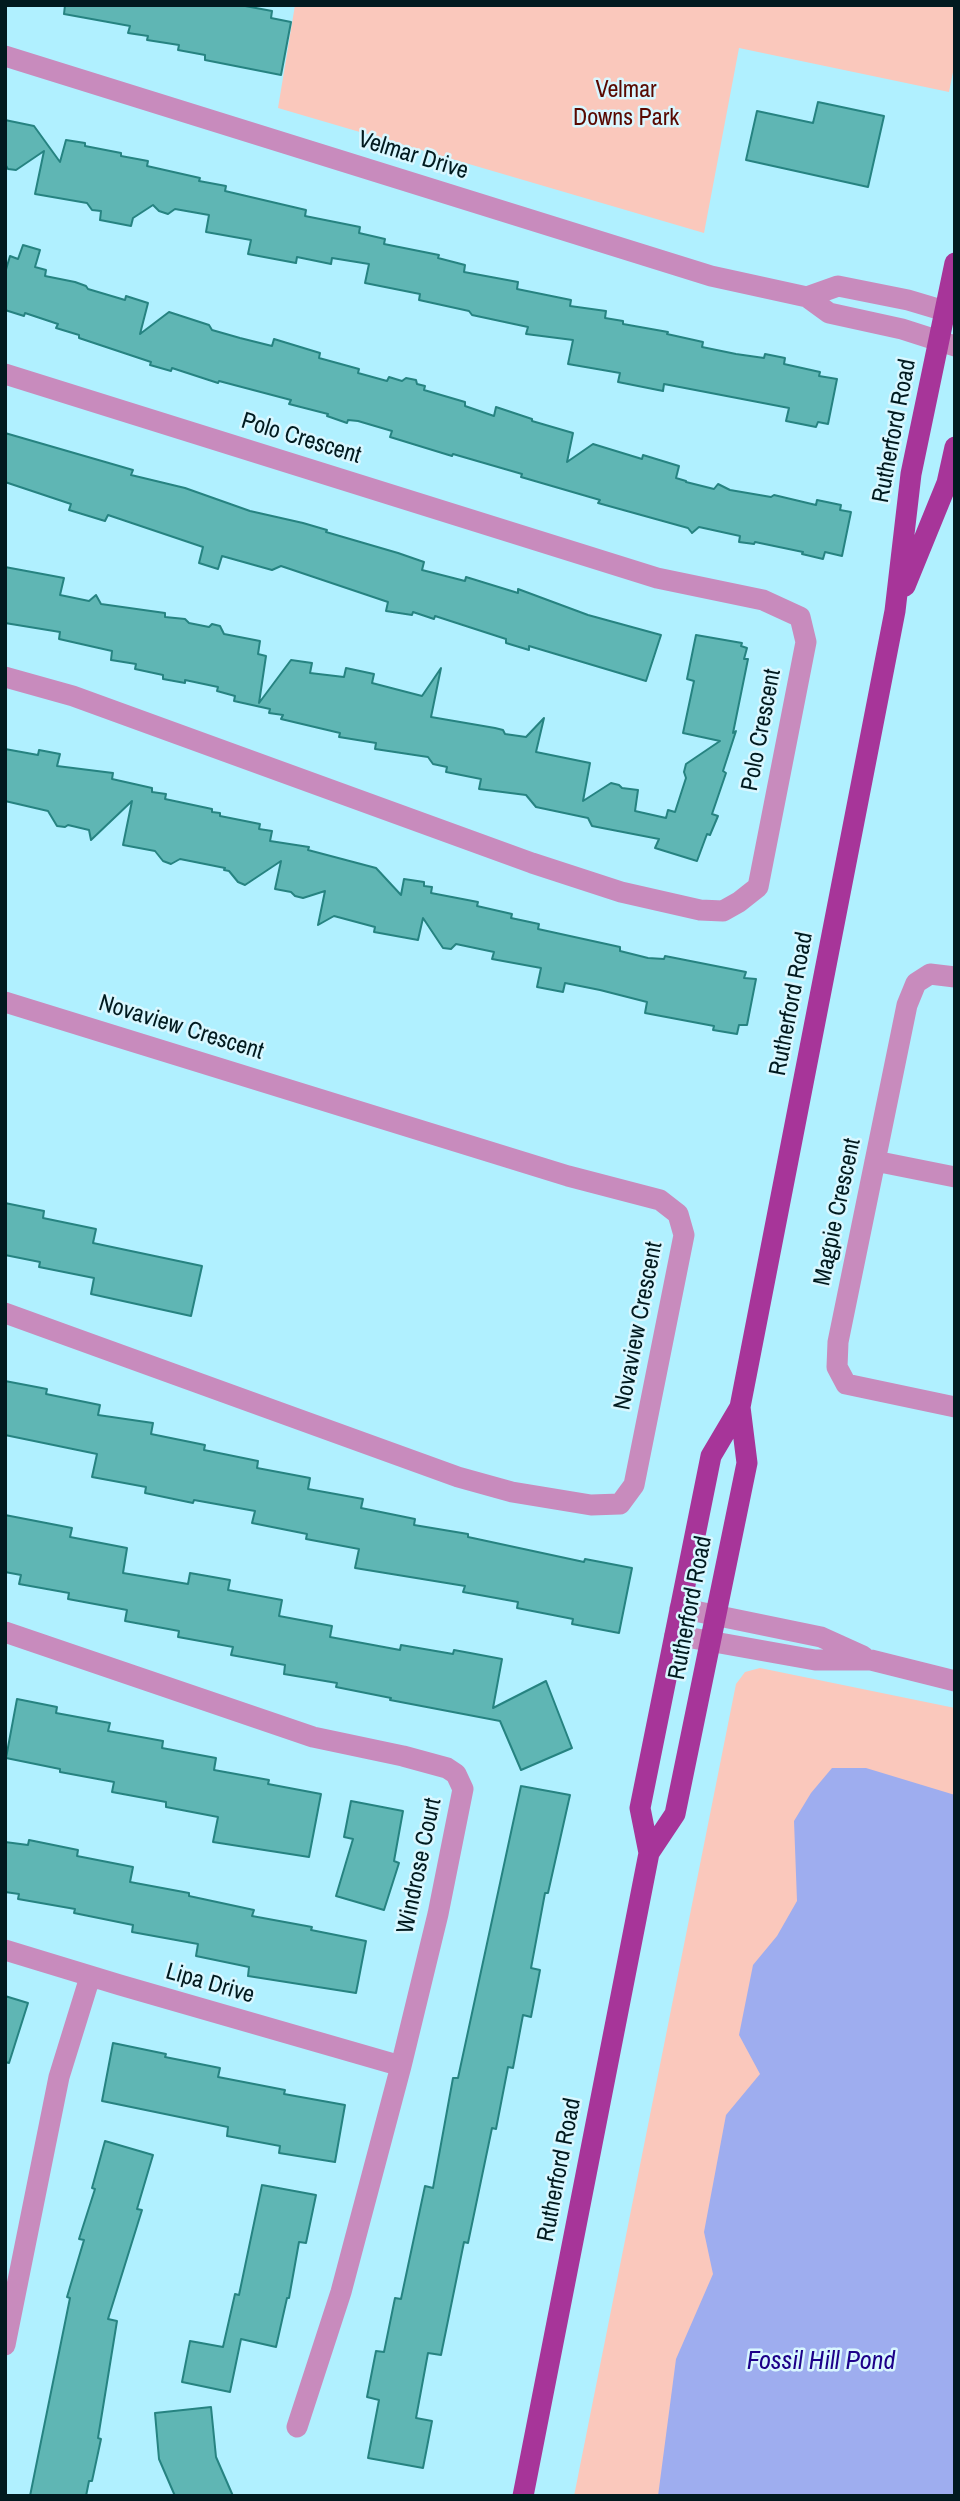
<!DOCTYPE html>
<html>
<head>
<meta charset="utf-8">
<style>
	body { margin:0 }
	#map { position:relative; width:960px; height:2501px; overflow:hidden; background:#b0f0ff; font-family:"Archivo Narrow",sans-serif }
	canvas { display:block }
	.frame { position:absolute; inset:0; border:7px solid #011a1f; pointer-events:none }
</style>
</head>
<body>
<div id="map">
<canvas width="960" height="2501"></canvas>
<div class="frame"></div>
</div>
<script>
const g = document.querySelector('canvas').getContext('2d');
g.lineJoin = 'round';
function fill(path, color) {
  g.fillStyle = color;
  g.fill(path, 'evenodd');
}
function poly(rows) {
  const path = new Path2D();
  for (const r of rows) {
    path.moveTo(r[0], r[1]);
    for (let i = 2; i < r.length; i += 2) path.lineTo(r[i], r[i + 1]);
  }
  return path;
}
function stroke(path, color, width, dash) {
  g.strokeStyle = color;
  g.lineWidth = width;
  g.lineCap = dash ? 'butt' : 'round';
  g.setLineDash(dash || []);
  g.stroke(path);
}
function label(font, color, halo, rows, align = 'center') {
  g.font = font + ' "Archivo Narrow",sans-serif';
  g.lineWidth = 5;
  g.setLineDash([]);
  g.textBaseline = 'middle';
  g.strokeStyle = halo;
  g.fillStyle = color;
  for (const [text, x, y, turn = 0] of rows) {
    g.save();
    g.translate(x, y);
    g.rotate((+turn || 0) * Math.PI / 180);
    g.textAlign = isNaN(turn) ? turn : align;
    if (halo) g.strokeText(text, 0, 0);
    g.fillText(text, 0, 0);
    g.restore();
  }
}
const green = poly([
	[295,5,955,5,955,62,949,92,739,48,704,233,278,108],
	[760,1668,955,1708,955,2496,574,2496,736,1684,745,1672]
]);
const water = poly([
	[832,1768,866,1768,955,1795,955,2496,658,2496,676,2359,713,2274,704,2232,726,2115,760,2074,739,2035,753,1965,777,1936,797,1901,794,1821,811,1793]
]);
const building = poly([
	[65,5,240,5,272,11,271,18,291,22,281,75,205,60,205,55,178,50,179,45,147,40,148,36,128,33,130,26,64,14,65,5],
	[818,102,884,116,868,187,746,160,757,111,813,123,818,102],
	[5,120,34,126,60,162,66,140,85,143,85,146,121,153,121,156,148,161,147,166,200,178,199,181,226,186,225,191,306,210,305,216,360,227,359,233,385,239,384,244,439,255,438,258,465,265,464,272,518,282,517,289,571,300,570,306,606,311,605,318,623,321,623,324,668,332,667,334,703,342,702,347,736,354,764,358,765,354,785,358,784,364,820,372,819,376,837,379,828,424,818,422,816,427,786,421,789,408,664,384,663,391,618,382,620,373,568,364,573,340,526,334,528,327,472,315,469,311,419,300,420,294,365,283,369,264,332,258,331,264,297,257,296,263,248,254,251,240,206,232,209,215,175,209,168,214,159,211,153,205,133,218,131,226,100,220,101,211,92,210,87,203,35,194,44,151,16,170,8,169,5,164,5,120],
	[23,245,40,250,35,267,46,270,45,276,75,282,86,286,88,289,125,300,126,296,148,303,140,334,169,312,209,325,212,330,240,338,272,346,274,339,320,353,319,358,359,369,358,373,387,381,389,377,402,381,406,378,416,380,417,384,425,386,424,390,465,402,465,406,494,416,496,407,532,419,532,421,573,433,567,462,593,444,642,459,643,455,679,466,676,478,686,481,686,482,714,489,718,484,730,490,771,497,774,495,816,505,817,500,841,505,840,510,851,512,842,556,825,552,823,559,802,554,803,552,755,542,754,544,739,542,740,536,699,527,692,533,688,528,598,503,600,500,521,477,522,474,453,454,452,456,390,437,392,431,358,421,348,420,347,423,327,416,328,414,289,404,291,400,219,381,218,383,172,368,171,371,150,365,151,362,79,338,79,335,56,328,58,324,25,313,24,316,5,310,5,273,10,256,18,259,23,245],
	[5,433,133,470,131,475,185,488,250,511,303,523,327,530,326,532,398,553,424,562,422,570,465,581,466,577,518,593,518,589,588,615,661,635,646,681,529,646,529,650,506,643,506,639,435,616,434,619,413,612,412,615,386,611,388,602,281,566,272,570,222,556,218,569,199,563,203,547,108,515,105,521,69,510,71,504,5,482,5,433],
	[5,567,64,578,60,595,89,601,96,595,101,604,165,613,165,617,185,619,189,623,209,627,212,624,220,626,224,634,260,641,258,654,266,656,259,703,291,660,312,663,310,673,344,677,346,668,374,674,372,683,422,696,441,668,431,717,495,728,503,730,505,734,526,737,544,718,536,752,590,763,583,801,611,783,619,785,622,788,638,790,635,811,666,818,668,810,675,812,686,778,684,772,686,764,720,741,683,733,694,681,687,679,696,635,742,643,741,646,747,648,744,659,748,659,733,733,736,731,723,771,726,773,712,814,718,816,710,835,707,834,697,861,655,848,659,839,592,826,588,818,536,807,526,795,479,789,481,779,446,772,447,767,433,764,428,757,375,749,376,743,339,737,340,733,281,719,283,715,269,713,270,709,234,701,235,696,217,691,218,687,185,680,185,683,163,679,163,675,135,669,136,664,111,660,112,651,59,639,60,632,5,623,5,567],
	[5,749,38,755,39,750,60,754,57,766,113,773,112,779,152,788,152,792,166,794,165,799,212,809,212,812,220,813,220,816,260,824,259,829,272,831,270,841,309,847,308,850,376,868,401,895,404,879,424,882,424,886,432,887,431,893,478,902,477,906,512,914,511,918,539,924,538,929,620,947,620,951,648,958,664,959,665,956,746,972,744,978,756,979,747,1025,739,1025,737,1034,713,1030,714,1026,645,1013,647,1002,600,990,565,983,563,992,537,987,541,968,492,959,494,952,456,944,451,949,443,948,423,918,418,940,374,932,375,927,334,916,318,925,325,891,303,898,295,896,291,892,275,889,281,861,245,885,238,882,229,871,224,870,225,868,180,859,171,864,163,861,155,851,123,845,132,801,91,840,89,830,68,825,65,827,57,826,48,811,5,801,5,749],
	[5,1203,44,1211,43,1218,96,1229,93,1243,202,1266,191,1316,91,1294,94,1278,39,1267,40,1262,5,1255,5,1203],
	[5,1381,47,1389,46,1394,100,1405,98,1415,153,1423,151,1434,205,1445,204,1450,258,1461,257,1468,310,1478,308,1489,363,1499,361,1508,415,1519,414,1525,468,1534,468,1537,584,1562,585,1559,632,1568,619,1633,572,1624,573,1619,517,1608,518,1602,463,1592,465,1586,355,1568,359,1549,306,1539,307,1534,252,1523,255,1511,194,1500,193,1503,145,1493,146,1487,92,1477,97,1454,5,1435,5,1381],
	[5,1515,72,1528,70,1537,127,1548,123,1573,188,1584,190,1573,230,1580,228,1590,282,1600,279,1616,332,1626,330,1637,400,1650,401,1645,453,1654,454,1650,502,1659,493,1708,546,1681,572,1748,521,1770,500,1721,390,1700,391,1698,336,1687,337,1683,284,1674,285,1665,231,1655,233,1647,178,1637,179,1631,125,1621,127,1610,68,1599,69,1593,19,1584,21,1575,5,1572,5,1515],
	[17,1699,57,1707,56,1713,110,1723,108,1731,163,1741,162,1748,216,1758,214,1770,269,1780,268,1784,321,1794,309,1857,213,1842,218,1817,166,1807,166,1802,112,1792,114,1782,60,1772,60,1769,6,1758,17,1699],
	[521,1786,570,1795,548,1893,545,1893,531,1968,540,1970,531,2017,523,2015,513,2068,508,2067,496,2129,492,2128,468,2243,464,2242,441,2355,428,2353,416,2418,432,2421,423,2468,368,2458,379,2400,367,2397,376,2351,384,2352,395,2298,401,2299,425,2186,433,2188,453,2078,458,2078,521,1786],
	[351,1801,403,1811,394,1861,399,1863,384,1910,336,1896,353,1839,344,1837,351,1801],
	[29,1840,78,1850,77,1856,133,1867,130,1882,189,1893,189,1896,254,1910,252,1916,312,1927,311,1930,366,1941,356,1993,248,1976,249,1967,196,1956,198,1944,132,1932,133,1925,74,1913,75,1909,18,1899,19,1894,5,1892,5,1842,28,1845,29,1840],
	[5,1996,28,2003,9,2063,5,2062,5,1996],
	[113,2043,166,2054,165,2057,220,2068,218,2077,285,2090,284,2094,345,2105,335,2162,279,2153,280,2146,227,2136,228,2127,102,2101,113,2043],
	[105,2141,153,2155,137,2209,142,2210,108,2319,117,2321,98,2438,101,2439,92,2481,89,2481,86,2496,30,2496,70,2298,67,2297,84,2240,79,2239,95,2189,92,2188,105,2141],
	[262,2185,316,2195,306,2243,299,2242,289,2298,287,2298,276,2347,241,2339,230,2392,182,2382,190,2341,223,2347,235,2294,239,2295,262,2185],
	[211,2407,216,2457,233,2496,175,2496,159,2459,155,2413,211,2407]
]);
const minor = poly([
	[5,56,711,276,807,297,829,313,902,329,955,346],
	[807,297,838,286,908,300,955,314],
	[5,374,657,578,763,600,800,617,806,642,758,887,739,902,723,911,700,910,621,892,532,863,73,696,5,677],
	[955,977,930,974,916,983,907,1005,838,1342,837,1367,846,1384,955,1407],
	[5,1002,568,1176,660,1200,678,1214,684,1235,634,1485,620,1504,591,1505,512,1492,458,1477,5,1313],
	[875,1161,955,1177],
	[680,1608,821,1637,863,1656],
	[5,1632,313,1737,403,1756,447,1768,456,1774,463,1789,438,1914,401,2066,341,2292,297,2427],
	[675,1635,815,1660,871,1660,955,1681],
	[5,1950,120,1985,401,2066],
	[5,2345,59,2077,90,1977]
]);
const major = poly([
	[905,586,947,483,955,447],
	[649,1853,675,1814,747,1463,740,1407,895,611,911,474,955,263],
	[523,2496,649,1853,640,1808,711,1456,740,1407]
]);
const parkNames = [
	["Velmar",626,91],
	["Downs Park",626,119]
];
const streetNames = [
	["Velmar Drive",413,156,17],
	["Rutherford Road",895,431,-79],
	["Polo Crescent",301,439,17],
	["Polo Crescent",762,730,-79],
	["Rutherford Road",792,1004,-79],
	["Novaview Crescent",181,1028,17],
	["Magpie Crescent",838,1212,-78],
	["Novaview Crescent",639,1326,-79],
	["Rutherford Road",691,1608,-79],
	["Windrose Court",420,1866,-78],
	["Lipa Drive",210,1984,16],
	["Rutherford Road",560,2170,-79]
];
const waterNames = [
	["Fossil Hill Pond",821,2362]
];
fill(green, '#fac8bc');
fill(water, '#9eadef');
fill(building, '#5fb6b4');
stroke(building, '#268381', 2);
stroke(minor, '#c88bbd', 21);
stroke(major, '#a73599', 21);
label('24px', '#590900', '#d9f7ff', parkNames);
label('24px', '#011a1f', '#d9f7ff', streetNames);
label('italic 26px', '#1d0089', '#d9f7ff', waterNames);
</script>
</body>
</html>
